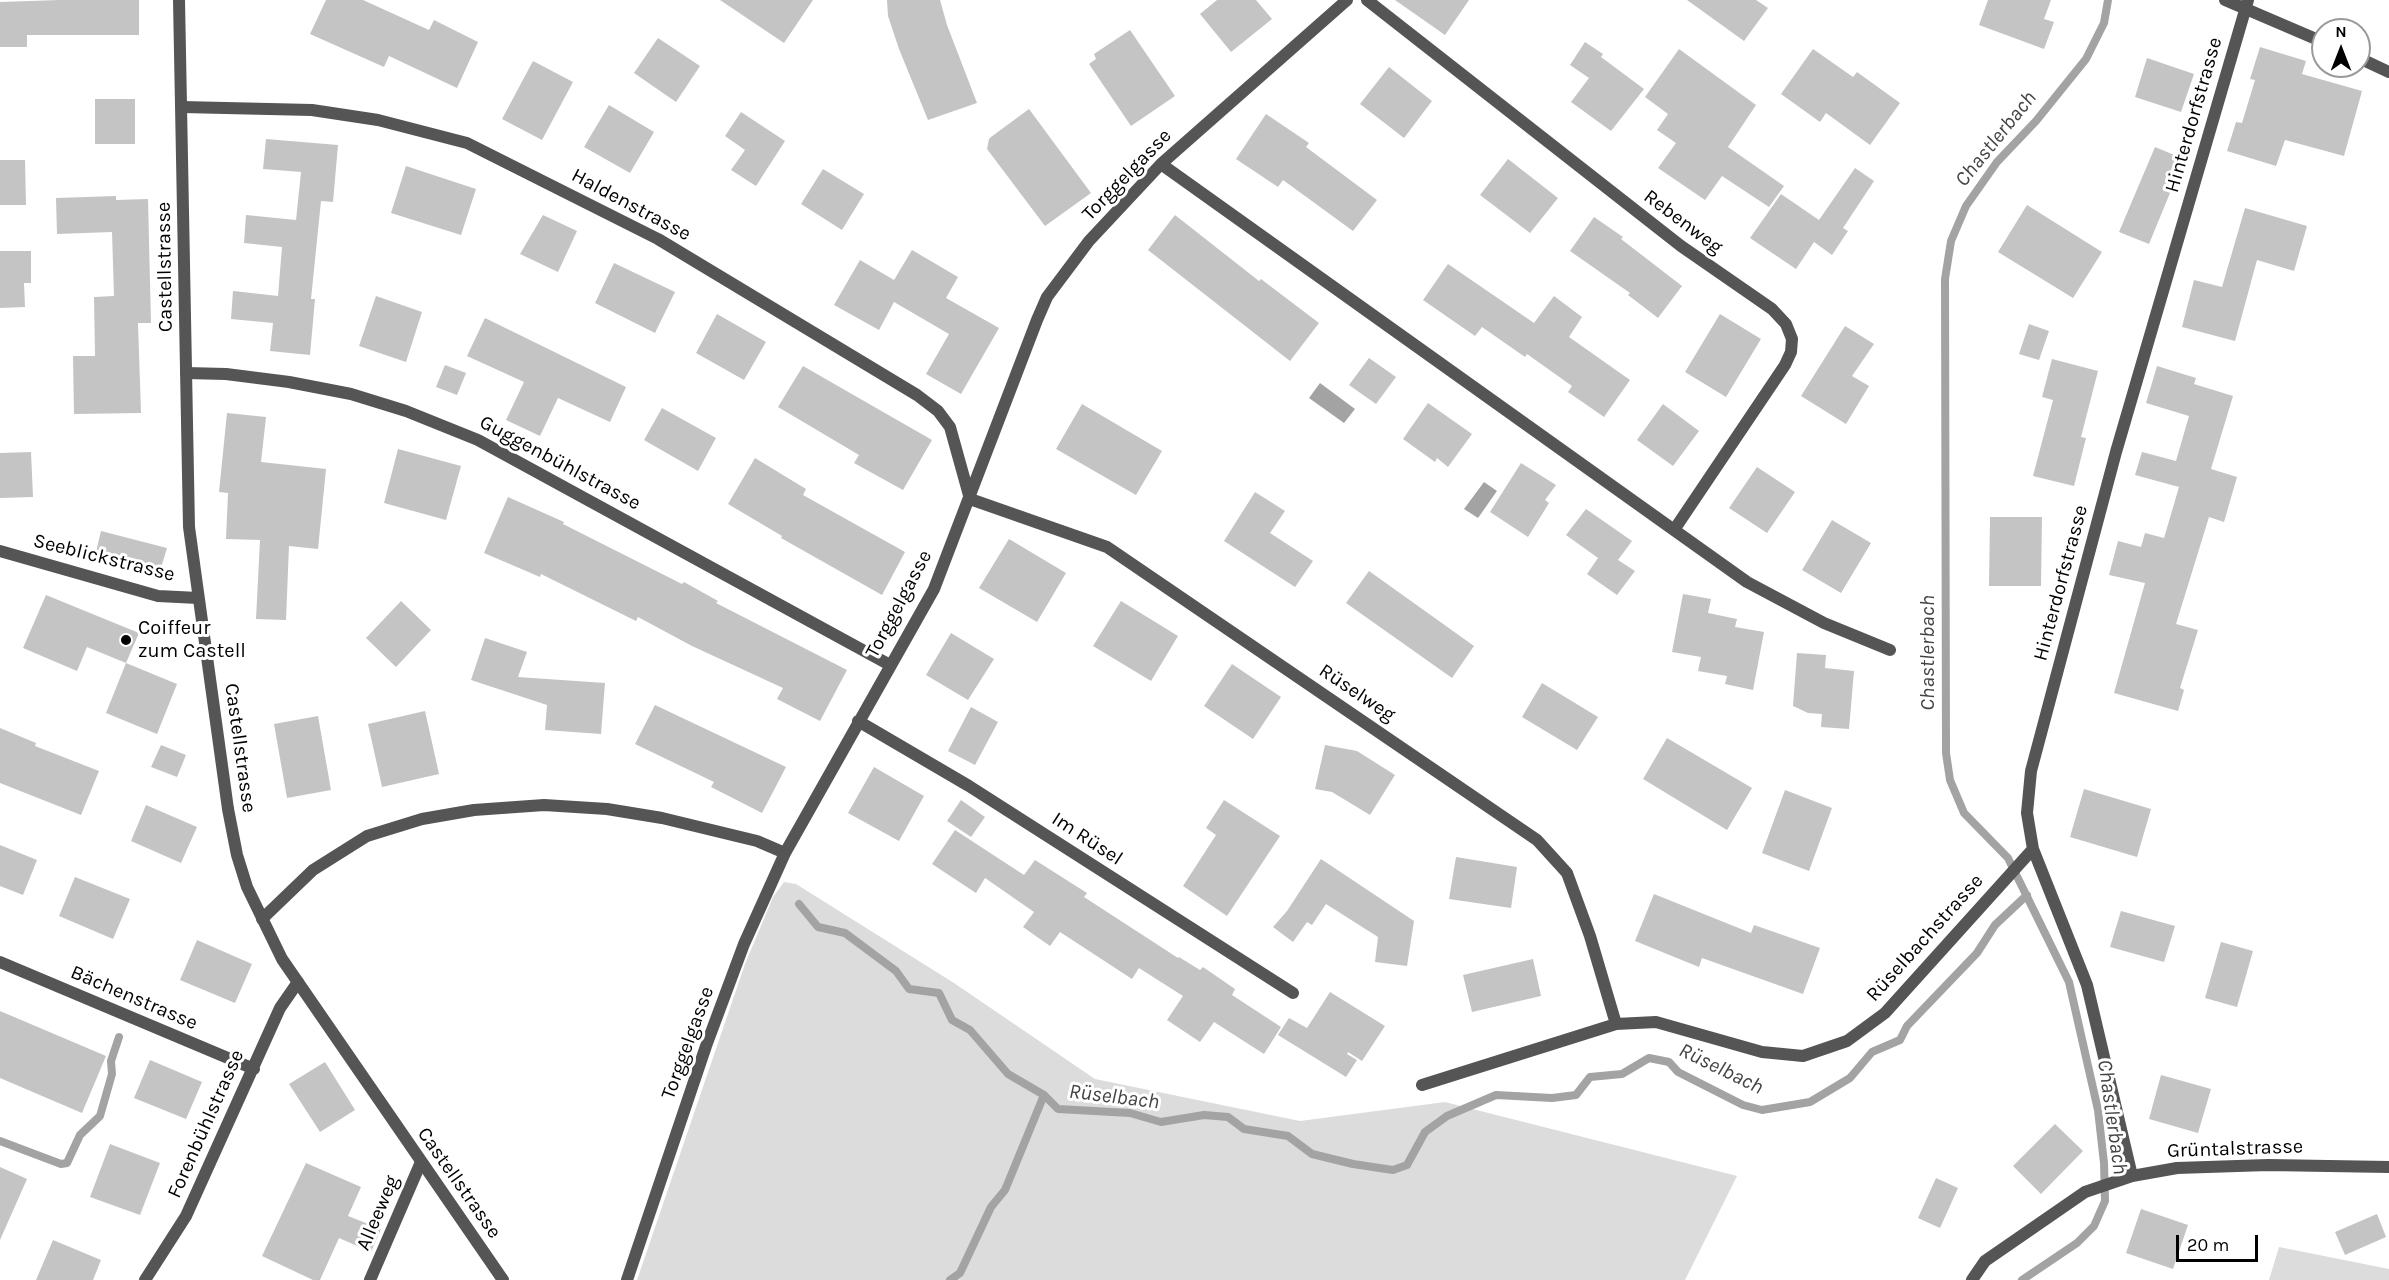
<!DOCTYPE html>
<html>
<head>
<meta charset="utf-8">
<style>
	body { margin:0 }
	#map { position:relative; width:2389px; height:1280px; overflow:hidden; background:#fff; font-family:Karla,sans-serif }
	canvas { display:block }
	.north { position:absolute; left:2311px; top:18px; width:60px; height:60px; box-sizing:border-box; background:#fff; border:2px solid #999; border-radius:50%; rotate:0deg; font-size:16px; font-weight:700; line-height:24px; text-align:center; color:#000 }
	.north::after { content:''; display:block; margin:auto; width:21px; height:27px; background:#000; clip-path:polygon(50% 0,100% 100%,50% 72%,0 100%) }
	.scale { position:absolute; left:2176px; top:1235px; width:82px; height:27px; box-sizing:border-box; border:3px solid #000; border-top:0; padding-left:8px; font-size:18px; line-height:21px; white-space:nowrap; color:#000; -webkit-text-stroke:4px #fff; paint-order:stroke }
</style>
</head>
<body>
<div id="map">
<canvas width="2389" height="1280"></canvas>
<div class="north">N</div>
<div class="scale">20 m</div>
</div>
<script>
const g = document.querySelector('canvas').getContext('2d');
g.lineJoin = 'round';
function fill(path, color) {
  g.fillStyle = color;
  g.fill(path, 'evenodd');
}
function poly(rows) {
  const path = new Path2D();
  for (const r of rows) {
    path.moveTo(r[0], r[1]);
    for (let i = 2; i < r.length; i += 2) path.lineTo(r[i], r[i + 1]);
  }
  return path;
}
function stroke(path, color, width, dash) {
  g.strokeStyle = color;
  g.lineWidth = width;
  g.lineCap = dash ? 'butt' : 'round';
  g.setLineDash(dash || []);
  g.stroke(path);
}
function label(font, color, halo, rows, align = 'center') {
  g.font = font + ' Karla,sans-serif';
  g.lineWidth = 6;
  g.setLineDash([]);
  g.textBaseline = 'middle';
  g.strokeStyle = halo;
  g.fillStyle = color;
  for (const [text, x, y, turn = 0] of rows) {
    g.save();
    g.translate(x, y);
    g.rotate((+turn || 0) * Math.PI / 180);
    g.textAlign = isNaN(turn) ? turn : align;
    if (halo) g.strokeText(text, 0, 0);
    g.fillText(text, 0, 0);
    g.restore();
  }
}
const green = poly([
	[784,882,796,884,954,983,1095,1079,1300,1121,1445,1102,1737,1176,1685,1280,637,1280,745,964,773,897],
	[2279,1247,2389,1269,2389,1280,2269,1280]
]);
const water = poly([
	[1320,383,1355,409,1344,423,1309,398],
	[1484,482,1497,491,1478,518,1464,509]
]);
const stream = poly([
	[799,904,818,927,845,933,896,971,909,989,939,993,952,1020,970,1030,1008,1074,1044,1095],
	[0,1141,61,1164,67,1163,80,1135,100,1116,112,1074,111,1061,119,1037],
	[950,1280,960,1273,991,1207,1005,1190,1044,1095,1058,1109,1130,1113,1161,1122,1204,1115,1228,1117,1244,1129,1288,1136,1312,1154,1353,1164,1393,1170,1407,1165,1425,1132,1447,1116,1496,1095,1552,1098,1576,1095,1590,1077,1622,1074,1649,1058,1669,1062,1678,1072,1743,1105,1762,1110,1810,1102,1850,1078,1872,1052,1900,1040,1907,1026,1977,953,1995,925,2027,895],
	[2022,1280,2077,1243,2094,1226,2105,1201,2104,1163,2098,1110,2069,982,2008,858,1964,813,1950,780,1946,753,1945,279,1951,241,1966,206,1997,162,2036,121,2086,59,2104,23,2108,0]
]);
const building = poly([
	[59,0,139,0,139,35,27,35,27,47,0,47,0,2],
	[326,0,363,0,429,30,434,20,478,42,457,88,389,56,384,67,310,34],
	[720,0,813,0,784,43],
	[887,0,940,0,947,25,977,103,928,120,899,49,888,16],
	[1217,0,1256,0,1272,19,1231,52,1200,14],
	[1395,0,1469,0,1445,35],
	[1687,0,1756,0,1768,8,1744,41],
	[1988,0,2051,0,2044,19,2054,22,2044,49,1979,25],
	[1130,30,1175,96,1131,126,1089,64,1096,59,1094,54],
	[658,38,700,66,676,102,634,73],
	[1585,42,1603,54,1601,57,1644,89,1611,131,1571,102,1589,78,1570,65],
	[2260,47,2306,61,2302,74,2362,91,2344,156,2285,140,2276,166,2227,151,2236,122,2242,123,2255,80,2250,79],
	[1679,49,1756,105,1728,147,1784,186,1769,207,1722,176,1705,200,1658,168,1676,143,1657,130,1668,114,1645,97],
	[1813,49,1853,77,1857,72,1900,103,1870,145,1826,113,1820,122,1781,94],
	[2147,58,2194,74,2181,112,2135,97],
	[533,61,573,82,542,140,502,119],
	[1389,67,1432,101,1404,138,1360,104],
	[95,99,135,99,135,144,95,144],
	[609,105,654,132,630,173,584,147],
	[1029,109,1091,193,1045,226,987,149,989,139,991,137],
	[741,112,785,141,756,186,731,170,745,150,725,136],
	[1266,114,1309,143,1306,147,1377,200,1353,231,1283,180,1278,187,1236,159],
	[266,139,338,145,333,202,321,201,311,299,315,299,310,355,270,351,273,323,231,319,233,291,278,296,282,247,244,243,246,215,296,220,301,172,263,169],
	[2155,147,2184,159,2149,244,2119,232],
	[1508,159,1558,198,1530,233,1480,195],
	[0,160,25,160,26,205,0,205],
	[406,166,476,189,461,235,391,213],
	[1855,168,1874,181,1843,228,1848,231,1832,255,1814,242,1796,269,1750,238,1781,194,1819,220],
	[823,169,864,194,842,230,801,204],
	[116,196,116,200,148,199,151,323,138,323,141,413,74,414,73,356,95,356,94,297,114,296,112,232,57,234,56,198],
	[2027,205,2102,252,2073,298,1998,252],
	[2245,208,2307,226,2294,271,2257,260,2235,341,2182,327,2194,280,2222,287],
	[543,215,577,231,558,272,520,254],
	[1175,215,1259,281,1261,279,1319,323,1290,361,1148,250],
	[1594,217,1623,237,1621,239,1682,286,1658,318,1628,295,1630,293,1570,251],
	[912,250,958,277,946,298,999,328,961,394,926,374,949,334,894,302,879,330,834,305,860,260,894,280],
	[0,251,31,251,31,283,24,283,25,307,0,308],
	[614,263,675,292,655,333,595,303],
	[1448,264,1534,323,1554,296,1582,317,1569,337,1630,380,1604,417,1568,392,1572,386,1527,354,1525,357,1482,327,1475,336,1423,300],
	[376,296,422,312,406,362,359,346],
	[717,314,766,342,744,380,696,353],
	[1720,314,1761,339,1726,397,1685,372],
	[485,318,626,387,610,422,558,398,540,436,506,420,524,382,467,356],
	[2029,324,2049,331,2039,360,2019,354],
	[1845,326,1874,344,1852,376,1869,386,1846,424,1801,396],
	[1369,358,1396,377,1376,404,1349,385],
	[2052,359,2098,371,2081,437,2086,438,2074,486,2033,476,2053,400,2042,397],
	[445,365,466,373,457,395,436,387],
	[803,366,932,440,903,490,854,463,859,455,778,407],
	[2157,366,2196,378,2194,384,2233,396,2211,469,2237,477,2224,522,2209,517,2176,624,2198,630,2180,688,2184,690,2178,711,2114,693,2145,583,2109,575,2118,541,2141,547,2145,533,2164,538,2179,487,2135,475,2142,452,2176,461,2189,416,2146,403],
	[1428,403,1472,434,1448,467,1437,458,1435,462,1403,439],
	[1082,404,1162,451,1136,495,1056,449],
	[1663,404,1699,431,1673,466,1637,440],
	[662,408,716,438,698,471,644,440],
	[227,413,266,417,261,462,326,469,318,549,289,546,286,620,256,619,260,540,226,539,228,493,219,492],
	[398,449,461,466,446,520,384,503],
	[31,452,33,497,0,498,0,453],
	[755,458,806,489,803,495,905,552,882,595,781,538,782,536,728,504],
	[1521,463,1556,485,1545,500,1549,503,1528,537,1490,512],
	[1757,467,1795,492,1767,533,1729,508],
	[1255,492,1285,511,1270,533,1313,561,1295,587,1224,541],
	[508,497,564,522,563,524,682,584,684,582,718,601,716,603,847,670,820,721,777,699,783,688,692,646,638,617,636,621,541,574,540,577,484,553],
	[1586,509,1632,541,1618,560,1635,571,1617,595,1587,574,1598,558,1566,535],
	[1990,517,2042,517,2041,586,1989,586],
	[1832,520,1871,543,1841,593,1802,570],
	[101,531,167,548,161,568,96,552],
	[1009,539,1066,573,1037,622,979,588],
	[1369,571,1474,646,1452,678,1346,603],
	[1683,594,1711,599,1708,613,1737,619,1735,627,1764,632,1753,690,1725,684,1727,676,1698,671,1701,657,1672,652],
	[46,595,139,633,126,663,87,647,77,671,23,648],
	[401,601,431,630,396,667,366,638],
	[1121,601,1178,636,1151,681,1093,646],
	[951,633,994,659,968,700,926,675],
	[485,638,527,652,518,677,605,683,601,734,545,730,547,705,471,680],
	[1797,653,1826,655,1825,668,1854,671,1849,729,1821,727,1822,714,1808,713,1793,706],
	[126,663,177,684,157,734,106,713],
	[1232,664,1281,697,1253,739,1204,706],
	[1542,683,1598,717,1577,750,1522,717],
	[655,705,786,767,762,813,711,787,714,782,635,744],
	[971,707,998,722,975,765,948,751],
	[425,711,439,774,382,787,368,724],
	[318,716,331,790,287,798,274,724],
	[0,728,36,743,35,746,99,771,81,815,0,783],
	[1667,738,1752,788,1727,830,1643,779],
	[161,745,186,755,177,777,151,767],
	[1325,745,1357,751,1395,775,1370,815,1332,792,1315,789],
	[874,767,924,796,899,841,848,813],
	[2084,789,2151,809,2137,857,2070,837],
	[1785,790,1832,808,1809,871,1762,853],
	[961,800,985,817,971,837,947,821],
	[1224,800,1280,836,1227,916,1183,886,1216,835,1206,828],
	[146,805,197,827,181,863,131,841],
	[955,830,1024,875,1035,860,1087,893,1084,897,1178,958,1179,957,1200,970,1203,967,1235,989,1232,995,1281,1027,1264,1054,1214,1022,1200,1042,1167,1020,1183,996,1139,968,1132,979,1060,932,1050,946,1023,927,1034,912,985,878,976,893,932,864],
	[0,845,37,860,23,895,0,886],
	[1456,857,1517,867,1511,908,1449,899],
	[1321,859,1414,921,1407,966,1375,962,1378,937,1326,904,1312,925,1307,922,1293,942,1273,927,1287,911],
	[75,877,130,899,113,939,59,916],
	[1654,894,1751,933,1754,925,1820,948,1803,994,1702,958,1699,967,1635,941],
	[2121,911,2175,926,2164,962,2110,947],
	[197,940,252,964,235,1003,180,980],
	[2221,942,2253,951,2237,1007,2205,998],
	[1533,959,1541,996,1472,1012,1463,975],
	[1330,992,1385,1026,1362,1061,1348,1052,1347,1054,1357,1060,1346,1077,1278,1035,1289,1018,1307,1028],
	[0,1011,106,1056,82,1113,0,1078],
	[150,1060,202,1082,186,1119,134,1098],
	[325,1062,355,1110,320,1132,289,1084],
	[2161,1075,2211,1089,2198,1133,2149,1119],
	[2055,1124,2083,1151,2041,1194,2013,1166],
	[110,1144,160,1163,140,1215,90,1197],
	[306,1163,361,1187,348,1216,381,1229,371,1252,339,1238,320,1280,313,1280,262,1256],
	[0,1167,27,1179,0,1240],
	[1936,1178,1958,1188,1940,1228,1918,1218],
	[2141,1209,2188,1225,2173,1269,2126,1253],
	[2377,1214,2386,1237,2345,1255,2335,1232],
	[53,1240,101,1260,93,1280,36,1280]
]);
const minor = poly([
	[2225,0,2323,42],
	[2359,58,2389,72],
	[182,107,312,110,378,120,467,143,658,239,917,395,938,411,950,427,970,499,1107,547,1537,840,1567,873,1590,936,1616,1024],
	[1161,164,1674,530,1785,365,1791,352,1792,339,1786,324,1772,309,1681,246,1367,0],
	[186,373,226,374,289,382,351,394,406,411,478,440,890,665],
	[1674,530,1747,582,1824,623,1890,650],
	[0,551,158,596,198,598],
	[858,721,969,786,1293,993],
	[262,919,313,870,367,836,422,819,474,810,544,805,607,809,662,818,757,841,785,853],
	[0,962,254,1069],
	[1422,1085,1616,1024,1656,1022,1762,1052,1803,1056,1847,1041,1885,1013,2033,849],
	[2132,1176,2087,985,2033,849,2027,813,2031,771,2116,452,2248,0],
	[145,1280,186,1216,280,1008,298,982],
	[370,1280,421,1162],
	[627,1280,706,1046,744,944,785,853,934,589,1037,320,1047,297,1089,241,1161,164,1347,0],
	[1972,1280,1985,1261,2085,1192,2132,1176,2177,1168,2268,1165,2389,1167]
]);
const tertiary = poly([
	[179,0,189,527,228,809,237,855,247,887,282,959,503,1280]
]);
const markers = [
	[126,640,6,"#000"]
];
const streetNames = [
	["Hinterdorfstrasse",2194,115,-74],
	["Torggelgasse",1127,175,-46],
	["Haldenstrasse",631,205,28],
	["Rebenweg",1683,222,37],
	["Castellstrasse",165,267,-91],
	["Guggenbühlstrasse",560,463,28],
	["Seeblickstrasse",104,558,14],
	["Hinterdorfstrasse",2061,583,-75],
	["Torggelgasse",899,604,-62],
	["Rüselweg",1357,693,34],
	["Castellstrasse",240,748,82],
	["Im Rüsel",1087,839,33],
	["Rüselbachstrasse",1925,938,-48],
	["Bächenstrasse",134,998,23],
	["Torggelgasse",688,1043,-70],
	["Forenbühlstrasse",206,1124,-66],
	["Grüntalstrasse",2235,1149,-2],
	["Castellstrasse",459,1183,55],
	["Alleeweg",378,1213,-67]
];
const poiNames = [
	["Coiffeur",138,628],
	["zum Castell",138,651]
];
const waterNames = [
	["Chastlerbach",1996,139,-51],
	["Chastlerbach",1928,653,-90],
	["Rüselbach",1721,1069,26],
	["Rüselbach",1114,1097,7],
	["Chastlerbach",2112,1117,82]
];
fill(green, '#dcdcdc');
fill(water, '#a3a3a3');
stroke(stream, '#a3a3a3', 8);
fill(building, '#c4c4c4');
stroke(minor, '#555', 12);
stroke(tertiary, '#555', 12);
for (const [x, y, r, color] of markers) {
  const dot = new Path2D();
  dot.arc(x, y, r, 0, 2 * Math.PI);
  g.fillStyle = color;
  g.fill(dot);
  stroke(dot, '#fff', 2);
}
label('20px', '#000', '#fff', streetNames);
label('20px', '#000', '#fff', poiNames, 'left');
label('italic 21px', '#444', '#fff', waterNames);
</script>
</body>
</html>
